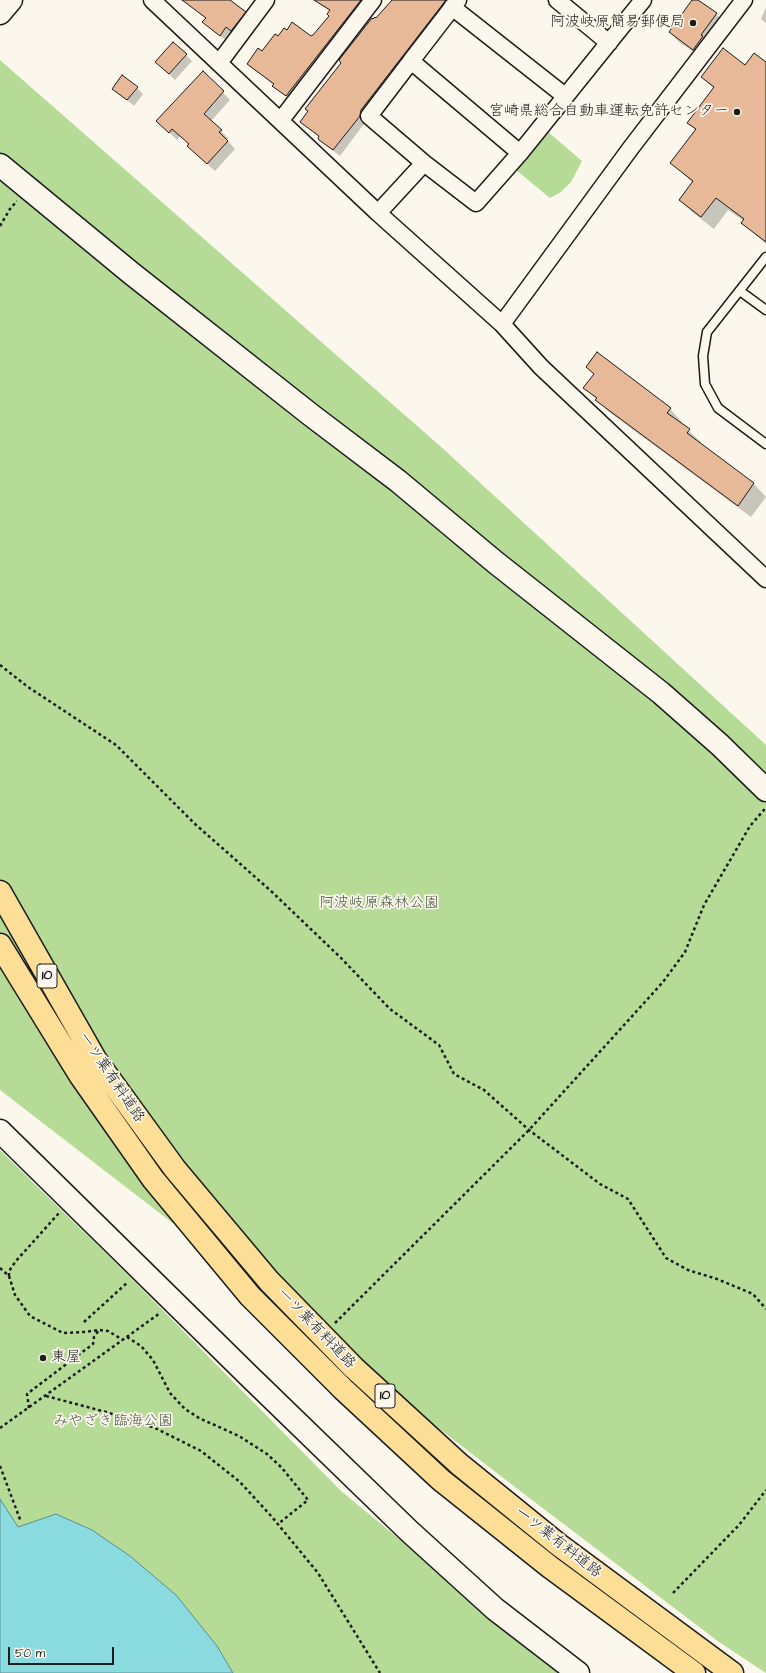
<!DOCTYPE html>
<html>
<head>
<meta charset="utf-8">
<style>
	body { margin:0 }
	#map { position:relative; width:766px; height:1673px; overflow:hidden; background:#fbf7ec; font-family:"Architects Daughter",sans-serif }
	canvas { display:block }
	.scale { position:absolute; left:8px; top:1647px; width:106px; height:18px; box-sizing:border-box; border:2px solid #1c1c1c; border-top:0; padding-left:5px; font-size:12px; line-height:14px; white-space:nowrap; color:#1c1c1c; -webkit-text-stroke:3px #fbf7ec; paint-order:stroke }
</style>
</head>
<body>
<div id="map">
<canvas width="766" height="1673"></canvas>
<div class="scale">50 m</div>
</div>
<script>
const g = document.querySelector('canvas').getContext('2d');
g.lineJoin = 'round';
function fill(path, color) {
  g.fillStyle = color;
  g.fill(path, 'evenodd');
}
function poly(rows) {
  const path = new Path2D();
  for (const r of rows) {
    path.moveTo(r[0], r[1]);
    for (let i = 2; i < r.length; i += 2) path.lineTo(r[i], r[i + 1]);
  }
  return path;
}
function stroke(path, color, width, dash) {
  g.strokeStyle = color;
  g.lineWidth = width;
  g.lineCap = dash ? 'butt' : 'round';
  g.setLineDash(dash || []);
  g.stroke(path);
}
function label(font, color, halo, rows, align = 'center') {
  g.font = font + ' "Architects Daughter","Klee One",sans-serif';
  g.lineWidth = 3.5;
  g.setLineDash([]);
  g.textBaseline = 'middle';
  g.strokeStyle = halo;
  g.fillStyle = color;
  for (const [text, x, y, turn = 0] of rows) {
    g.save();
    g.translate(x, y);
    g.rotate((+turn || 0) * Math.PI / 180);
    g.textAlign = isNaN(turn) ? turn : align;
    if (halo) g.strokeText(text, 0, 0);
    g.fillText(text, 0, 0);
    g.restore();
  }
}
const green = poly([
	[0,60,440,446,766,745,766,1673,719,1642,515,1487,0,1090],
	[547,131,582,161,571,182,561,192,550,198,516,170],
	[0,1150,128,1275,341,1491,518,1637,566,1673,222,1673,0,1552]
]);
const water = poly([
	[0,1499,18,1527,56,1514,92,1530,130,1556,176,1595,217,1646,233,1673,0,1673,0,1499]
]);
const shadow = poly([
	[184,0,231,0,251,18,227,41,210,28,204,22,207,18],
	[313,0,371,0,293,102,248,63,262,53,278,37,311,37,330,16,330,11],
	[392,0,457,0,340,156,327,146,320,137,302,122,373,20,377,19],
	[693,0,696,0,716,14,726,24,703,58,679,42,670,32],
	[766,7,766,23,761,19],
	[186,55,192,61,175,80,163,68],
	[766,63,766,244,742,223,744,221,728,210,714,229,692,212,680,200,693,183,672,163,696,131,689,123,714,89,702,77,745,66],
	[203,72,230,100,211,121,228,138,227,140,235,149,215,171,196,154,190,145,180,136,177,140,165,128],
	[113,88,137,88,143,94,134,106],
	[587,367,670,409,682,422,681,424,701,442,700,444,754,484,766,497,751,517,609,412,585,388,595,375]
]);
const building = poly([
	[182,0,230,0,246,12,231,31,226,27,220,36,202,22,206,18,182,0],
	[314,0,361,0,286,96,272,86,274,84,247,64,258,48,262,51,275,34,278,36,284,28,287,30,292,22,311,36,313,35,329,16,327,14,330,10,314,0],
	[392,0,446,0,361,110,360,116,333,150,319,140,318,138,319,136,300,122,308,111,305,109,341,63,339,60,372,18,373,19,375,17,376,18,392,0],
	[692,0,698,0,717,13,701,35,703,36,693,50,669,32,692,0],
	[173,42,187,54,169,74,155,62,173,42],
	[723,48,745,65,754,53,766,62,766,242,741,223,744,219,716,198,701,217,679,200,693,181,670,163,696,129,687,123,714,87,701,77,723,48],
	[203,71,224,91,204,114,222,130,219,132,228,141,207,164,187,146,189,144,172,129,169,133,156,121,203,71],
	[122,75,138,87,127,100,112,89,122,75],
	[597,352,671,408,667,413,690,429,687,433,754,483,738,506,595,400,597,398,583,388,594,374,586,367,597,352]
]);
const path = poly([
	[0,226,10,209,17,201],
	[0,665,28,687,116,745,195,824,271,891,340,957,390,1009,439,1045,454,1074,484,1090,529,1130,600,1184,628,1199,666,1258,688,1270,717,1279,753,1294,766,1309],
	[0,1268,9,1276,15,1295,30,1316,63,1333,84,1332,99,1330,108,1331,123,1340],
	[9,1276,9,1271,16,1261,59,1213],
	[84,1322,128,1282],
	[335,1323,529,1130,663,982,685,952,704,905,750,826,764,810,765,806],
	[127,1337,141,1346,153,1360,170,1393,185,1409,199,1418,239,1436,267,1454,282,1468,308,1500,278,1524],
	[46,1396,106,1412,155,1428,201,1451,240,1482,272,1517,318,1573,380,1673],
	[29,1408,27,1394,93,1344,94,1337,99,1330],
	[0,1428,160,1313],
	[0,1466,21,1522],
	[673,1593,739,1525,766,1490]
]);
const lane = poly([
	[766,257,707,332,703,356,705,384,718,408,766,444],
	[740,291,766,310]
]);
const street = poly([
	[152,0,378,213,502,324,541,367,766,579],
	[458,0,411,61,520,153,643,0],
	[557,0,609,43],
	[452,7,565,96],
	[411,61,369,116,424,163,476,203,520,153],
	[219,63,266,0],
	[281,120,373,0],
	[378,213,424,163],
	[502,324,630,149,744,0]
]);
const secondary = poly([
	[0,13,11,0],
	[0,165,131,273,311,415,398,481,495,562,661,693,720,745,766,790],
	[0,1131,247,1374,409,1531,495,1609,578,1673]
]);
const primary = poly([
	[0,892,95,1059,175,1169,269,1281,354,1368,459,1464,559,1545,732,1673],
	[0,945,80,1075,153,1179,250,1296,343,1389,441,1480,550,1567,694,1673]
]);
const markers = [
	[693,23,4,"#1c1c1c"],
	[737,112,4,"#1c1c1c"],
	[43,1358,4,"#1c1c1c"]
];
const shields = [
	[47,976,20],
	[385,1396,20]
];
const shieldNames = [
	["10",47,976],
	["10",385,1396]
];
const poiNames = [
	["阿波岐原簡易郵便局",685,23],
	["宮崎県総合自動車運転免許センター",729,112],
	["東屋",51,1358,"left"]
];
const parkNames = [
	["阿波岐原森林公園",379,904],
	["みやざき臨海公園",113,1422]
];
const streetNames = [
	["一ツ葉有料道路",111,1078,56],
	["一ツ葉有料道路",316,1329,46],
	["一ツ葉有料道路",558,1543,38]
];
fill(green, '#b5db96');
fill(water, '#89dbdf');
stroke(water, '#5d8f91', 1);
fill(shadow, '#0003');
fill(building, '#e8b998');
stroke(building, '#1c1c1c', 1);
stroke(lane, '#1c1c1c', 11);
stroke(street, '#1c1c1c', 19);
stroke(secondary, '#1c1c1c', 25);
stroke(primary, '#1c1c1c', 25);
stroke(path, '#1c1c1c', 2.5, [3, 3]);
stroke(lane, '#fbf7ec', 8);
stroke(street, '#fbf7ec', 16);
stroke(secondary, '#fbf7ec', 22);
stroke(primary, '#fdde96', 22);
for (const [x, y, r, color] of markers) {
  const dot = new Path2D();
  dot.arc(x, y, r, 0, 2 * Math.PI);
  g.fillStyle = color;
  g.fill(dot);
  stroke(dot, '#fbf7ec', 1.5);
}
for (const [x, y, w] of shields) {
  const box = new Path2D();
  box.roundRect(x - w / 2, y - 12, w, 24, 3);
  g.fillStyle = '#fbf7ec';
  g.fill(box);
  stroke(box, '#1c1c1c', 1);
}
label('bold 14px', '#1c1c1c', null, shieldNames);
label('15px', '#1c1c1c', '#fbf7ec', poiNames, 'right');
label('15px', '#4a5541', '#fbf7ec', parkNames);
label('15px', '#1c1c1c', '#fbf7ec', streetNames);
</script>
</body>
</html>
